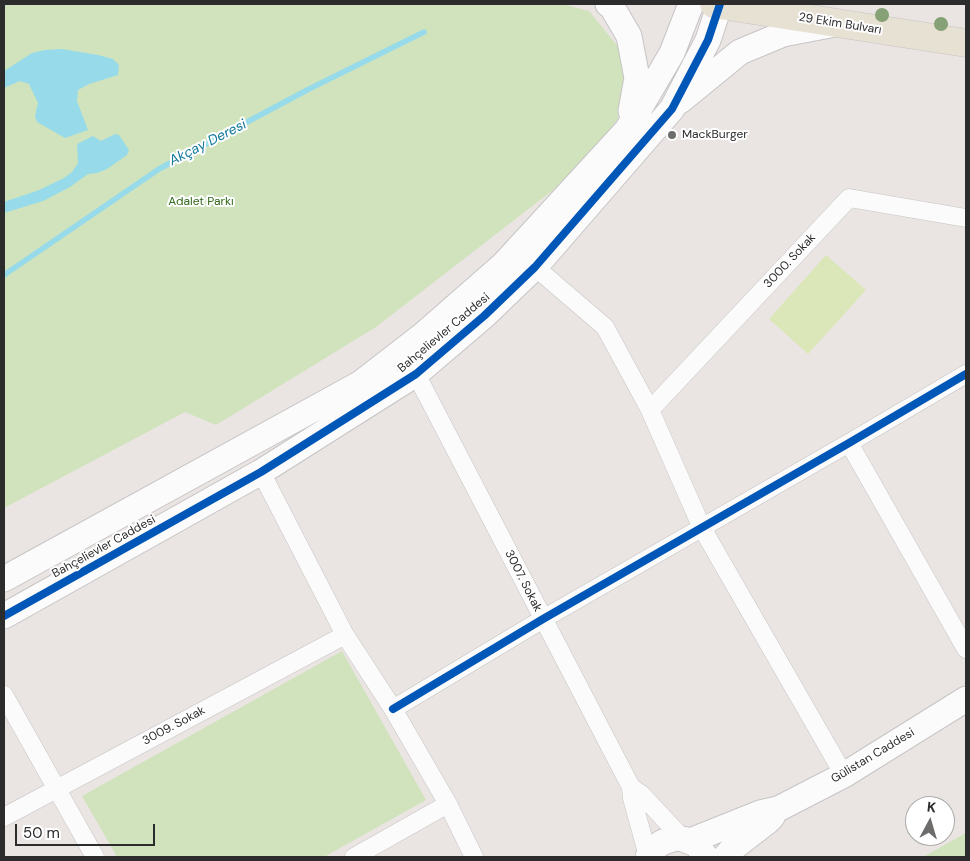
<!DOCTYPE html>
<html>
<head>
<meta charset="utf-8">
<style>
	body { margin:0 }
	#map { position:relative; width:970px; height:861px; overflow:hidden; background:#eae5e2; font-family:"DM Sans",sans-serif }
	canvas { display:block }
	.frame { position:absolute; inset:0; border:5px solid #2c2c2c; pointer-events:none }
	.north { position:absolute; left:905px; top:796px; width:50px; height:50px; box-sizing:border-box; background:#fff; border:1px solid #ababab; border-radius:50%; rotate:6deg; font-size:14px; font-weight:700; line-height:20px; text-align:center; color:#2c2c2c }
	.north::after { content:''; display:block; margin:auto; width:18px; height:22px; background:#6e6d6c; clip-path:polygon(50% 0,100% 100%,50% 72%,0 100%) }
	.scale { position:absolute; left:15px; top:824px; width:140px; height:22px; box-sizing:border-box; border:2px solid #2c2c2c; border-top:0; padding-left:6px; font-size:15px; line-height:18px; white-space:nowrap; color:#2c2c2c; -webkit-text-stroke:4px #fff; paint-order:stroke }
</style>
</head>
<body>
<div id="map">
<canvas width="970" height="861"></canvas>
<div class="frame"></div>
<div class="north">K</div>
<div class="scale">50 m</div>
</div>
<script>
const g = document.querySelector('canvas').getContext('2d');
g.lineJoin = 'round';
function fill(path, color) {
  g.fillStyle = color;
  g.fill(path, 'evenodd');
}
function poly(rows) {
  const path = new Path2D();
  for (const r of rows) {
    path.moveTo(r[0], r[1]);
    for (let i = 2; i < r.length; i += 2) path.lineTo(r[i], r[i + 1]);
  }
  return path;
}
function stroke(path, color, width, dash) {
  g.strokeStyle = color;
  g.lineWidth = width;
  g.lineCap = dash ? 'butt' : 'round';
  g.setLineDash(dash || []);
  g.stroke(path);
}
function label(font, color, halo, rows, align = 'center') {
  g.font = font + ' "DM Sans",sans-serif';
  g.lineWidth = 4;
  g.setLineDash([]);
  g.textBaseline = 'middle';
  g.strokeStyle = halo;
  g.fillStyle = color;
  for (const [text, x, y, turn = 0] of rows) {
    g.save();
    g.translate(x, y);
    g.rotate((+turn || 0) * Math.PI / 180);
    g.textAlign = isNaN(turn) ? turn : align;
    if (halo) g.strokeText(text, 0, 0);
    g.fillText(text, 0, 0);
    g.restore();
  }
}
const green = poly([
	[4,4,562,4,589,11,620,49,624,82,618,119,575,173,376,327,216,425,185,412,4,508],
	[342,651,426,800,324,857,117,857,82,796],
	[966,833,966,857,923,857]
]);
const pitch = poly([
	[826,255,866,290,808,354,769,319]
]);
const water = poly([
	[62,49,98,55,113,59,119,65,118,75,89,84,78,90,77,101,88,130,65,138,37,122,35,116,38,103,29,84,20,81,4,88,4,71,32,53,45,50],
	[115,134,119,135,129,150,127,155,107,169,97,173,88,174,70,187,43,201,4,213,4,202,39,190,64,178,72,172,78,163,77,144,93,136,101,141]
]);
const stream = poly([
	[4,275,159,169,309,89,424,32]
]);
const street = poly([
	[535,267,605,327,650,410,702,528,844,775],
	[416,374,631,787,632,798,648,856],
	[650,410,849,198,966,218],
	[849,443,966,649],
	[261,472,345,635,393,709,448,804,474,857],
	[4,695,95,857],
	[393,709,543,619,849,443,966,374],
	[631,787,641,794,683,839],
	[4,817,345,635],
	[354,857,448,804]
]);
const secondary = poly([
	[608,4,612,7,629,36,637,78,631,111],
	[680,101,740,52,783,34,830,25],
	[4,579,361,383,423,335,503,265,627,130,672,53,691,4],
	[4,616,261,472,416,374,484,316,535,267,672,109,708,40,720,4],
	[690,841,760,813,778,809,844,775,966,699],
	[648,857,657,846,663,842,676,838,683,839,696,844,706,857],
	[725,857,733,848,768,821,772,817]
]);
const primary = poly([
	[714,4,966,43]
]);
const cycleway = poly([
	[4,616,261,472,416,374,484,316,535,267,672,109,708,40,720,4],
	[393,709,543,619,849,443,966,374]
]);
const trees = [
	[882,15],
	[941,24]
];
const markers = [
	[672,135,5,"#6e6d6c"]
];
const streetNames = [
	["29 Ekim Bulvarı",840,24,9],
	["3000. Sokak",790,261,-47],
	["Bahçelievler Caddesi",444,333,-40],
	["Bahçelievler Caddesi",104,547,-29],
	["3007. Sokak",523,581,63],
	["3009. Sokak",174,726,-28],
	["Gülistan Caddesi",873,756,-31]
];
const poiNames = [
	["MackBurger",682,135]
];
const parkNames = [
	["Adalet Parkı",201,202]
];
const waterNames = [
	["Akçay Deresi",208,143,-27]
];
fill(green, '#d0e3bc');
fill(pitch, '#dbe7b9');
fill(water, '#97dbea');
stroke(stream, '#97dbea', 5.5);
stroke(street, '#c6c4c5', 19);
stroke(secondary, '#c6c4c5', 27);
stroke(primary, '#c6c3c2', 29);
stroke(street, '#fcfbfb', 18);
stroke(secondary, '#fcfbfb', 25);
stroke(primary, '#e7e1d4', 28);
stroke(cycleway, '#0057b8', 8);
g.fillStyle = '#85a175';
for (const [x, y] of trees) {
  g.beginPath();
  g.arc(x, y, 7, 0, 2 * Math.PI);
  g.fill();
}
for (const [x, y, r, color] of markers) {
  const dot = new Path2D();
  dot.arc(x, y, r, 0, 2 * Math.PI);
  g.fillStyle = color;
  g.fill(dot);
  stroke(dot, '#fff', 2);
}
label('12px', '#2c2c2c', '#fff', streetNames);
label('12px', '#2c2c2c', '#fff', poiNames, 'left');
label('12px', '#32691c', '#fff', parkNames);
label('italic 14px', '#10789b', '#fff', waterNames);
</script>
</body>
</html>
